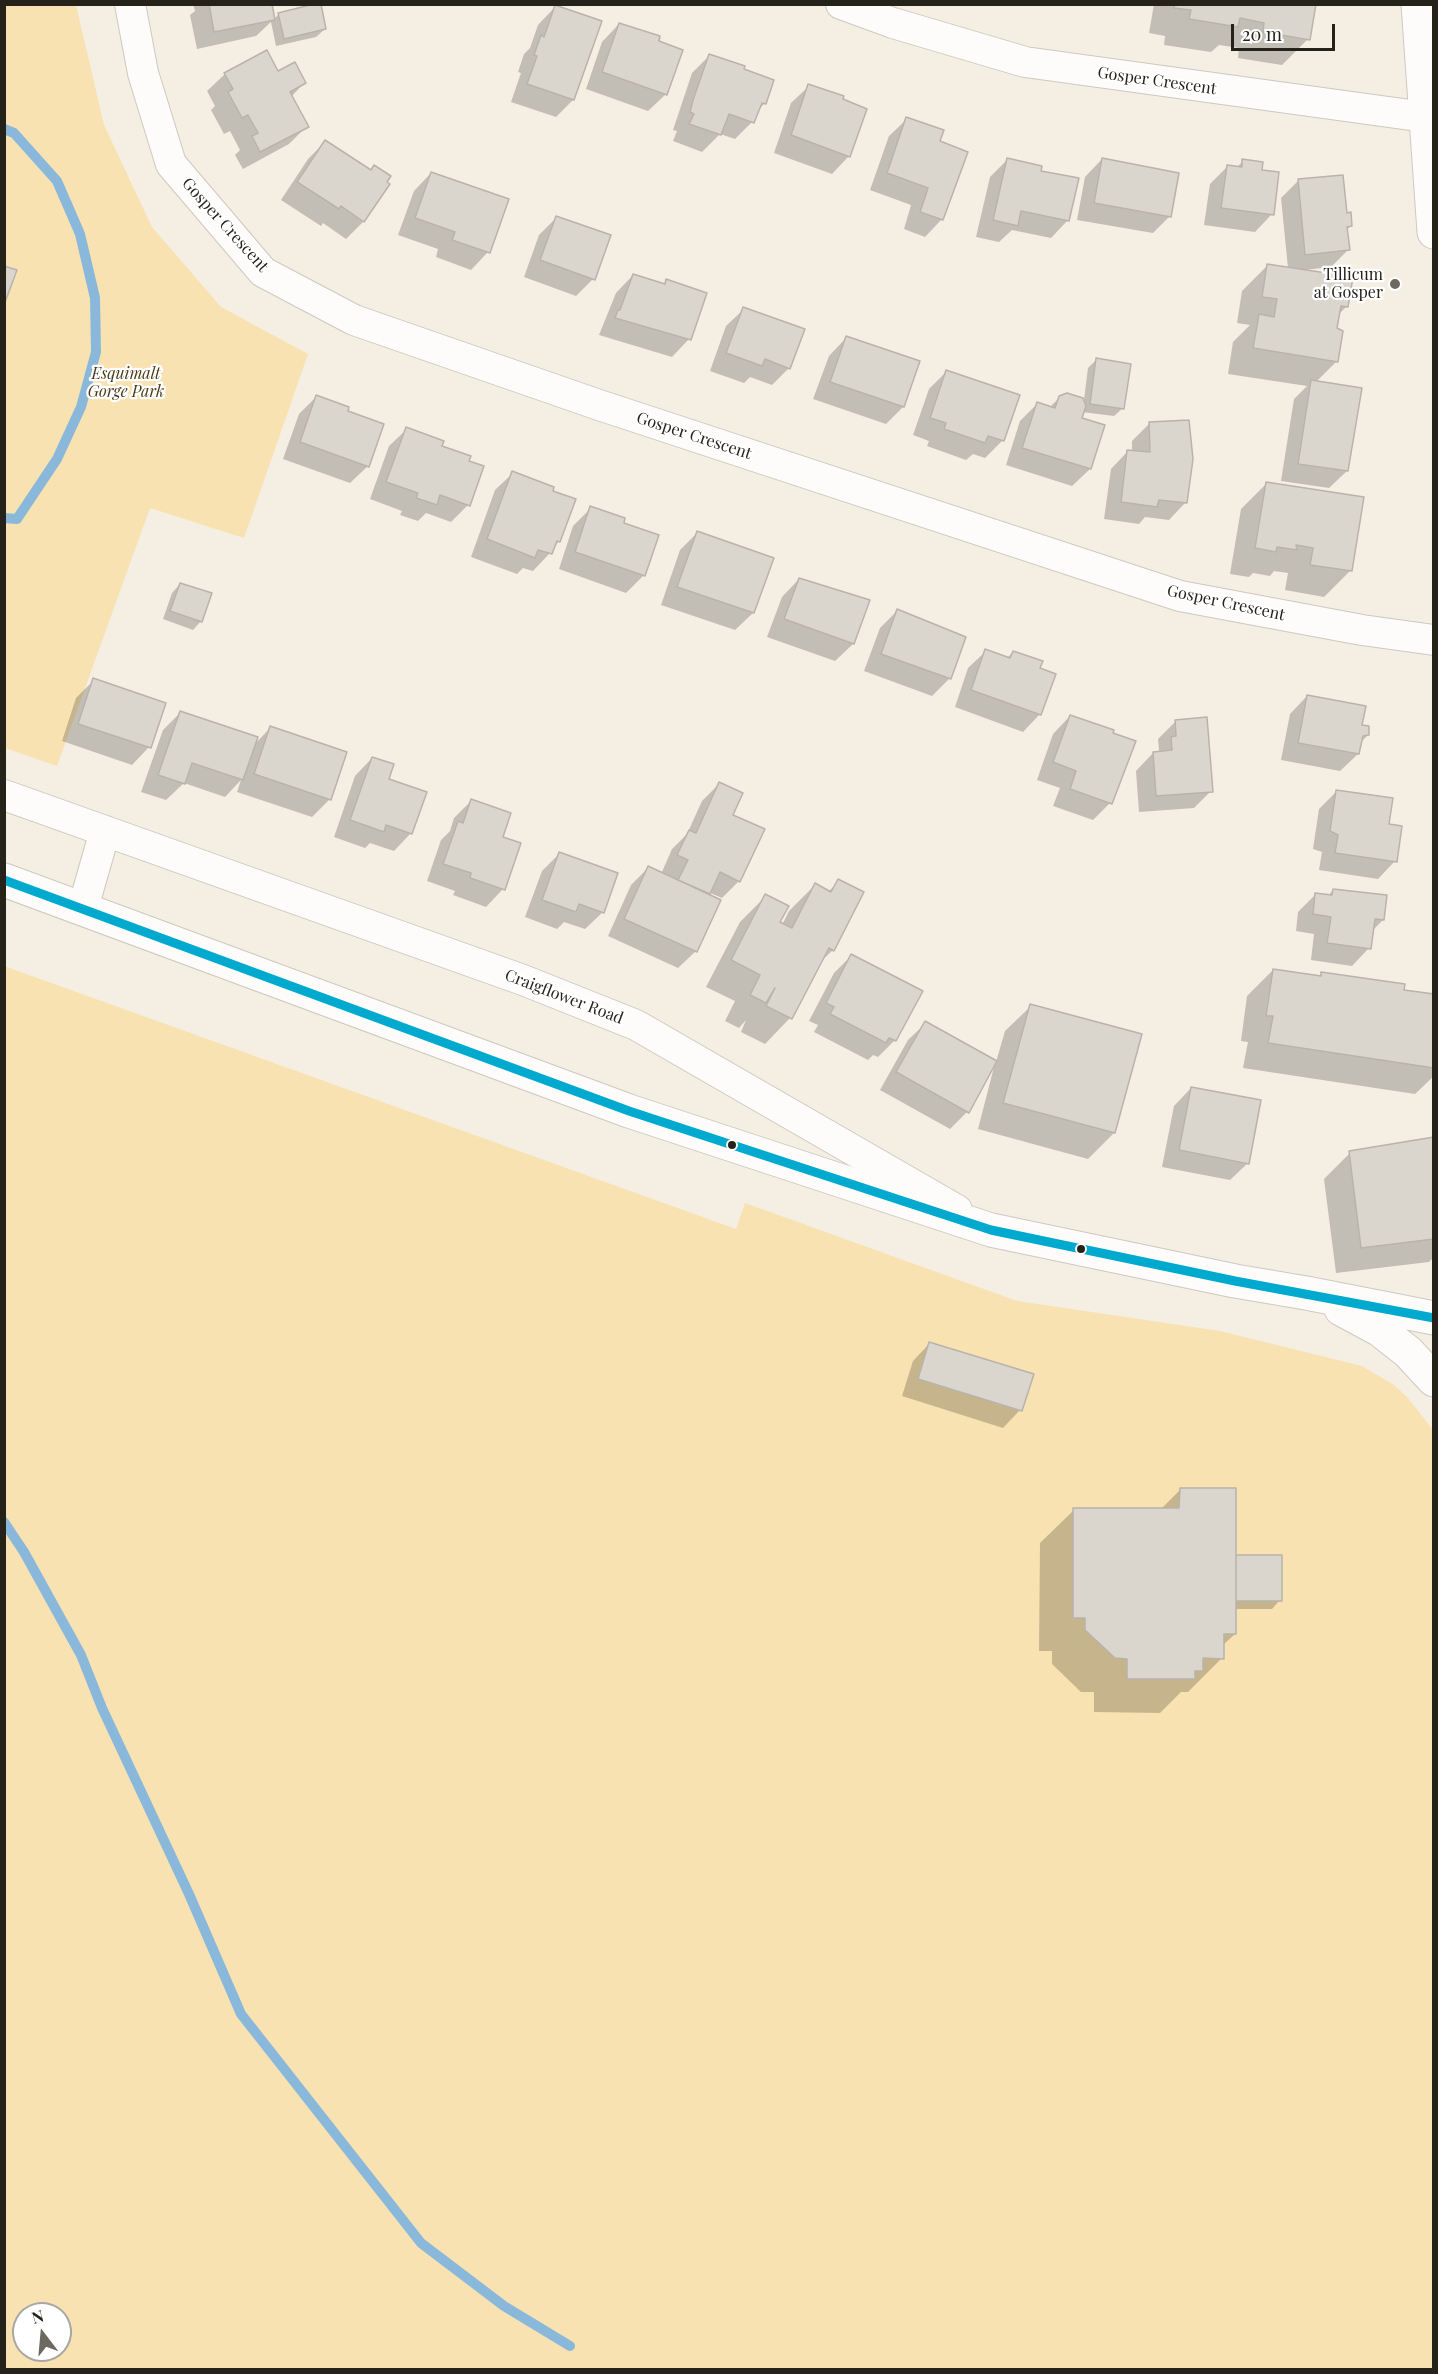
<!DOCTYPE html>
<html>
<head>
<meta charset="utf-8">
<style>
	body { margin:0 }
	#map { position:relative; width:1438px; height:2374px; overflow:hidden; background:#f4eee3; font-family:"Playfair Display",serif }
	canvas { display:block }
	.frame { position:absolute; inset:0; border:6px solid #25221a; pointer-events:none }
	.north { position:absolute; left:12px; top:2302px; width:60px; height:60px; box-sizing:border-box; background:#fff; border:2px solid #a8a7a3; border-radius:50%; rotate:344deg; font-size:16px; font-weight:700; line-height:24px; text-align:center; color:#25221a }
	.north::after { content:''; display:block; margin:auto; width:21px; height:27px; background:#6d6960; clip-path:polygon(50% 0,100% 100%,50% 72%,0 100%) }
	.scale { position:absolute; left:1231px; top:24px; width:104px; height:27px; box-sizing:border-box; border:3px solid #25221a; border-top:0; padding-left:8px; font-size:18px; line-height:21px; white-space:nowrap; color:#25221a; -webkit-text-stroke:4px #fff; paint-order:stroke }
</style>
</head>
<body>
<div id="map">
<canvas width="1438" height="2374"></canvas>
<div class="frame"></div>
<div class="north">N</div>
<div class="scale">20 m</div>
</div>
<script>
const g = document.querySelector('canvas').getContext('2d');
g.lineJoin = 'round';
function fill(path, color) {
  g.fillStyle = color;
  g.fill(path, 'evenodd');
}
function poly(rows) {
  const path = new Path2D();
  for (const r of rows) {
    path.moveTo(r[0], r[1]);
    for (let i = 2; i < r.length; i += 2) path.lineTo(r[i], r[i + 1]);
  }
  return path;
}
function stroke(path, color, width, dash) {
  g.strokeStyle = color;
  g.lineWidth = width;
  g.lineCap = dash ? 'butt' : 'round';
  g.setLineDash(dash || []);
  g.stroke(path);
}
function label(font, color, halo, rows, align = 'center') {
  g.font = font + ' "Playfair Display",serif';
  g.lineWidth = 4.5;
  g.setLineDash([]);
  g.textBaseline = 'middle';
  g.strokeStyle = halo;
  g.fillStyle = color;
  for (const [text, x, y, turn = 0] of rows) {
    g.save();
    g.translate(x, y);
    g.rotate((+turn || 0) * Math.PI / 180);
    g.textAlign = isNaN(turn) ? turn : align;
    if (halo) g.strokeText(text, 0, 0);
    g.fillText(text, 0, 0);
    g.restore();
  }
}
const green = poly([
	[5,5,76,5,104,125,152,227,221,307,308,354,244,538,150,508,57,766,5,748],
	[4,966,736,1229,745,1203,1017,1301,1220,1331,1362,1366,1394,1385,1407,1397,1434,1431,1433,2369,5,2369],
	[24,2314,60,2314,60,2350,24,2350]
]);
const shadow = poly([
	[193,4,271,4,274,19,279,14,325,29,316,37,276,46,271,22,256,36,197,49,190,15,195,11],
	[1154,4,1314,4,1308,39,1282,65,1238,58,1239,48,1219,45,1211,52,1164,45,1165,36,1149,33],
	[555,7,573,100,556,117,511,102,521,73,518,72,524,54,530,48,538,25],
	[619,24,666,94,648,111,586,89,602,42],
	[709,56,742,70,765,103,757,111,752,122,735,139,720,134,702,152,673,141,677,131,673,130,692,73],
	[277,73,304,83,291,97,307,126,289,144,243,169,235,155,240,150,230,131,224,134,211,110,215,106,207,91,225,74],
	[809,86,849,156,832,174,774,153,791,103],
	[907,119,938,142,942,219,925,237,904,229,911,205,870,190,889,136],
	[325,142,363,222,346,239,323,223,321,226,281,200,308,159],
	[1102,159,1170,216,1153,233,1077,220,1085,177],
	[1007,160,1040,172,1068,220,1051,238,1012,230,999,242,976,237,990,177],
	[1243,161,1272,214,1255,232,1204,225,1210,184,1227,167,1236,168],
	[431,173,507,200,488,252,471,270,436,257,438,249,398,235,414,191],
	[1299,180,1346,214,1351,226,1346,230,1348,250,1331,267,1304,270,1347,306,1338,315,1336,329,1337,361,1315,383,1347,471,1329,488,1281,481,1294,399,1307,386,1228,374,1233,342,1250,325,1237,323,1242,291,1268,265,1288,268,1281,198],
	[557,217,593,279,576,296,524,277,539,235],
	[633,275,662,285,667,281,689,339,672,357,599,335,616,293],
	[744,309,789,368,772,385,750,377,744,383,710,371,726,326],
	[846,338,903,407,886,424,813,399,829,356],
	[1096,360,1123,408,1114,416,1082,412,1080,419,1090,469,1072,486,1006,465,1020,421,1037,404,1049,408,1060,397,1067,394,1084,400,1088,368],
	[947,371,1018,396,1002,441,985,458,973,454,966,460,927,446,929,441,913,435,929,389],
	[316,397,346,412,368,466,350,483,283,459,299,414],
	[1149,424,1186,502,1169,520,1145,517,1139,524,1104,519,1111,469,1128,451,1132,452,1132,441],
	[407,429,440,447,468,505,451,522,426,513,418,521,400,515,402,511,370,499,389,446],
	[513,473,559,541,550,553,533,571,523,568,517,574,471,557,495,490],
	[1267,483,1350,571,1324,597,1285,590,1288,573,1274,571,1270,576,1253,573,1249,577,1230,574,1241,509],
	[591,508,622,524,644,575,626,593,559,569,573,526],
	[697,533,772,559,753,613,735,630,661,605,680,550],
	[799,579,868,601,853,644,835,661,767,637,782,597],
	[180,584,201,621,193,630,163,619,172,593],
	[897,611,950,678,932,696,864,671,880,628],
	[986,651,1007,658,1013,652,1039,669,1040,714,1023,732,955,707,968,668],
	[94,680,149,747,132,765,62,741,76,698],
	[1307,696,1360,727,1368,735,1360,743,1358,754,1340,771,1281,760,1290,714],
	[180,713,254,745,271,727,330,799,312,817,237,792,241,780,225,797,184,783,166,800,141,792,163,730],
	[1070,716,1110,803,1093,820,1053,806,1060,788,1037,780,1053,734],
	[1176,721,1211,791,1194,808,1139,812,1136,771,1153,753,1159,751,1158,739],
	[372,758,387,780,411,833,394,851,370,843,365,848,334,837,355,776],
	[719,784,731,816,739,881,722,898,703,890,696,951,678,968,608,936,631,885,648,868,661,874,672,849,687,834,702,801],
	[1337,791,1387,825,1395,861,1378,879,1319,870,1322,852,1313,849,1319,809],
	[471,801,501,838,503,889,486,907,453,895,455,891,427,881,441,840,450,831,454,818],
	[559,854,603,912,585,929,564,922,557,929,525,917,542,871],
	[839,881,833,950,819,963,790,1018,765,1044,741,1032,746,1020,739,1028,725,1021,735,1001,706,987,740,922,766,896,778,923,782,925,789,911,815,885,828,892],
	[1333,890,1383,920,1372,931,1369,948,1352,966,1311,960,1314,934,1296,931,1298,912,1316,894,1328,896],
	[852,955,895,1040,878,1057,873,1055,868,1060,814,1032,818,1025,809,1021,834,973],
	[1273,970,1318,977,1322,973,1402,991,1434,996,1434,1076,1415,1094,1243,1068,1248,1042,1241,1041,1247,996],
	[1031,1006,1140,1035,1114,1133,1088,1159,978,1129,995,1063,967,1112,950,1129,880,1090,908,1040,926,1023,996,1062,1005,1031],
	[1191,1088,1248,1163,1230,1180,1162,1167,1174,1106],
	[1434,1139,1434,1257,1429,1262,1336,1273,1324,1179,1350,1153],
	[930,1343,1020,1410,1003,1428,902,1396,913,1361],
	[1180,1490,1235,1556,1280,1600,1272,1609,1235,1609,1235,1634,1222,1646,1222,1658,1188,1692,1181,1692,1160,1713,1094,1712,1094,1692,1081,1692,1052,1664,1052,1651,1039,1651,1040,1543,1074,1510,1160,1510]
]);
const stream = poly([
	[4,129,14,133,57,181,80,234,95,298,96,352,81,407,57,459,17,519,4,518],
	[4,1522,24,1552,81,1655,102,1708,189,1894,241,2014,421,2243,504,2306,570,2346]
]);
const building = poly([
	[209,4,272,4,275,20,214,32,209,4],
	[314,4,321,4,326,29,284,39,278,13,314,4],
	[1175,4,1316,4,1310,40,1263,32,1264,23,1240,18,1238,27,1189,19,1191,10,1174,8,1175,4],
	[555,5,602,21,574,100,527,84,537,56,534,55,541,35,544,37,555,5],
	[619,23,660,36,659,41,683,50,667,95,602,72,619,23],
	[267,50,278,71,295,62,306,83,290,92,309,127,260,152,252,136,258,133,248,115,242,118,228,92,233,89,224,73,267,50],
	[709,54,745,66,744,69,774,80,766,104,762,103,754,123,729,114,721,135,689,124,694,114,690,112,693,100,709,54],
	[808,84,844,96,843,99,867,109,850,157,791,135,808,84],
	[906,117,944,130,940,141,968,152,943,220,920,212,928,188,887,173,906,117],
	[325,140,371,170,374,165,391,176,387,182,390,184,364,222,341,206,339,209,297,182,325,140],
	[1007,158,1042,166,1041,171,1079,178,1069,221,1021,211,1018,226,993,220,1007,158],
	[1102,158,1179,173,1171,217,1094,203,1102,158],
	[1242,159,1263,162,1262,170,1279,172,1274,215,1221,208,1227,165,1242,167,1242,159],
	[431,172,509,199,490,253,452,240,455,232,415,218,431,172],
	[1343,175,1347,213,1351,212,1352,226,1347,227,1350,250,1305,255,1298,179,1343,175],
	[556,216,611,235,595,280,540,260,556,216],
	[1267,264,1353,277,1348,307,1341,306,1337,328,1343,331,1338,362,1253,348,1259,314,1274,317,1277,299,1262,297,1267,264],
	[4,266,17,270,4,305,4,266],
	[633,274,665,284,666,279,707,293,691,340,615,318,618,310,620,310,633,274],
	[743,307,805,329,790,369,765,359,762,366,726,353,743,307],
	[846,336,920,361,904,407,830,382,846,336],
	[1096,358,1131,364,1124,409,1090,404,1096,358],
	[946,370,1020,395,1004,441,988,436,985,443,944,429,946,423,930,418,946,370],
	[1311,380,1362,388,1348,471,1298,464,1311,380],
	[1067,393,1083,398,1086,406,1082,418,1105,425,1091,469,1022,448,1037,402,1055,408,1059,396,1067,393],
	[316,395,349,407,348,411,384,424,369,467,300,442,316,395],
	[1189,420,1193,459,1187,503,1159,500,1157,507,1121,502,1127,450,1150,452,1149,422,1189,420],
	[406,427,444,441,442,446,471,456,469,461,484,466,470,506,440,495,437,505,416,498,418,493,386,482,406,427],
	[512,471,554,487,553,491,576,499,560,542,557,541,552,554,538,550,535,558,487,539,512,471],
	[1266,482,1364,497,1352,571,1310,565,1313,548,1296,545,1297,550,1277,547,1276,552,1255,548,1266,482],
	[590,506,625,518,624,523,659,535,645,576,575,552,590,506],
	[697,531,774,558,754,613,677,587,697,531],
	[799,578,870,600,854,644,784,619,799,578],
	[180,583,212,593,202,622,170,611,180,583],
	[897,609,966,637,951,679,881,654,897,609],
	[985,649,1010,658,1013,651,1043,661,1040,668,1056,674,1041,715,971,690,985,649],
	[93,678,166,703,151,748,78,724,93,678],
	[1307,695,1366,706,1362,725,1369,726,1369,735,1363,736,1359,754,1298,743,1307,695],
	[180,711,258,737,243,780,192,763,185,784,158,775,180,711],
	[1070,715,1114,730,1113,733,1136,741,1112,804,1070,789,1076,771,1053,762,1070,715],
	[1207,717,1213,792,1156,796,1153,752,1172,750,1171,737,1176,736,1175,720,1207,717],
	[270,726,347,752,331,800,254,774,270,726],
	[372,757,394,764,389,779,427,792,412,834,386,825,384,832,350,820,372,757],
	[719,782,743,793,733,815,765,829,740,882,720,872,710,894,678,880,688,860,677,855,689,830,696,833,719,782],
	[1336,790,1393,798,1389,824,1402,826,1397,862,1335,853,1338,835,1330,831,1336,790],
	[471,799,511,813,503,837,521,843,505,890,470,878,471,873,443,864,458,821,463,823,471,799],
	[559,852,618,873,604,913,579,904,576,912,542,900,559,852],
	[648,866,721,900,697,952,624,919,648,866],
	[838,879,864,892,834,951,829,948,792,1019,766,1006,775,988,766,1003,750,995,760,975,731,960,765,894,789,906,780,922,792,928,815,883,831,892,838,879],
	[1333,889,1387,895,1384,920,1375,919,1371,949,1327,943,1331,917,1313,914,1315,893,1332,895,1333,889],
	[851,954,923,991,896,1041,889,1038,886,1043,830,1014,834,1007,826,1003,851,954],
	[1273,969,1321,976,1321,972,1405,984,1404,990,1434,994,1434,1068,1268,1043,1273,1016,1266,1016,1273,969],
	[1030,1004,1142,1034,1115,1133,1003,1103,1030,1004],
	[925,1021,997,1061,969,1113,896,1072,925,1021],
	[1191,1087,1261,1100,1249,1164,1179,1150,1191,1087],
	[1434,1137,1434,1239,1361,1248,1349,1151,1434,1137],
	[929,1342,1034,1374,1022,1411,918,1379,929,1342],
	[1180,1488,1236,1488,1236,1634,1224,1634,1224,1659,1203,1658,1203,1671,1195,1671,1195,1679,1127,1679,1127,1659,1115,1658,1085,1630,1085,1618,1073,1618,1073,1508,1179,1508,1180,1488],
	[1236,1555,1282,1555,1282,1601,1236,1601,1236,1555]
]);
const street = poly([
	[130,4,143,73,171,164,263,272,354,320,599,405,1180,596,1362,630,1434,640],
	[841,4,893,23,1025,62,1425,117],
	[4,795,523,980,636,1025,957,1210],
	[83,908,105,831]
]);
const secondary = poly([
	[1418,4,1434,232],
	[4,880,629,1111,991,1230,1235,1281,1306,1293,1434,1318],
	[1341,1309,1380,1330,1408,1352,1434,1380]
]);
const bus1 = poly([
	[4,880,629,1111,991,1230,1235,1281,1434,1318]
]);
const markers = [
	[1395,284,6,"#6d6960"],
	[732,1145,5,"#25221a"],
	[1081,1249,5,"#25221a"]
];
const streetNames = [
	["Gosper Crescent",1157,81,8],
	["Gosper Crescent",225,225,48],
	["Gosper Crescent",694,436,18],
	["Gosper Crescent",1226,603,12],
	["Craigflower Road",564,997,21]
];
const poiNames = [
	["Tillicum",1383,275],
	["at Gosper",1383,293]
];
const parkNames = [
	["Esquimalt",126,374],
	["Gorge Park",126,392]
];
fill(green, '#f8e2b1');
fill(shadow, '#0003');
stroke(stream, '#8ab8db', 10);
fill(building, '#dbd6cd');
stroke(building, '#b8b3ab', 1.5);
stroke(street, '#cec9c0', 32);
stroke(secondary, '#cec9c0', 35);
stroke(street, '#fdfcfb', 30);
stroke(secondary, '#fdfcfb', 33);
stroke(bus1, '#00a9ce', 9);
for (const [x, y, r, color] of markers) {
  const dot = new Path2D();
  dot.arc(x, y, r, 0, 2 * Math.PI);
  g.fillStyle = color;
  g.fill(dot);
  stroke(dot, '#fff', 2);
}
label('16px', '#25221a', '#fff', streetNames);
label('16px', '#25221a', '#fff', poiNames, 'right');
label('italic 16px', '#493a17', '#fff', parkNames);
</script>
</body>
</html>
